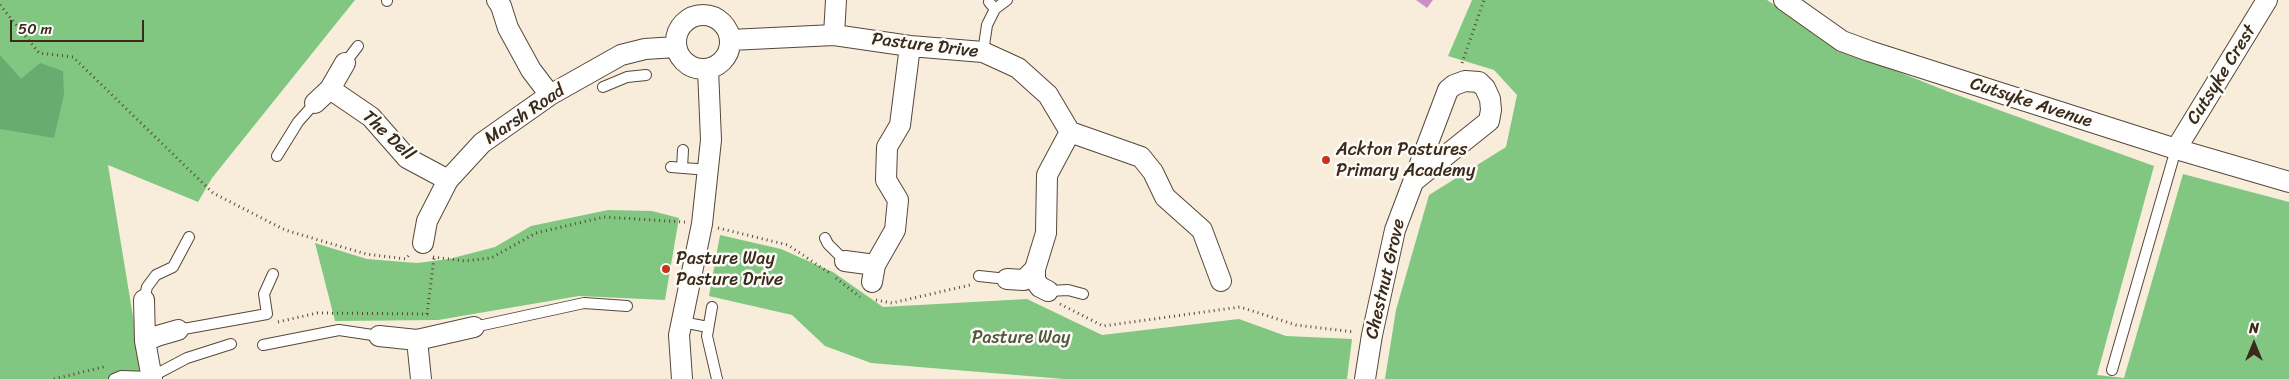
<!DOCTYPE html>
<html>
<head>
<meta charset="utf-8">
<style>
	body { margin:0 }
	#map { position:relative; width:2289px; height:379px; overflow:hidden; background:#f8eddb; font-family:Sriracha,sans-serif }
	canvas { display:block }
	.north { position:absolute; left:2229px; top:319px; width:50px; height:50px; -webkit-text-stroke:4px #fdfcf7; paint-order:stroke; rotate:0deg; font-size:14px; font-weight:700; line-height:20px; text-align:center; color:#3b2a1e }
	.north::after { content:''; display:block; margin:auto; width:18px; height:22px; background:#3b2a1e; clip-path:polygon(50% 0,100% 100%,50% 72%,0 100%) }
	.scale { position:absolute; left:10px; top:20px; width:134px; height:22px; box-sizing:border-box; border:2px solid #3b2a1e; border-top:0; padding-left:6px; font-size:15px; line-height:18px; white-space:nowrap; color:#3b2a1e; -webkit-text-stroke:4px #fdfcf7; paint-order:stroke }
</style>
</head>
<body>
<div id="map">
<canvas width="2289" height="379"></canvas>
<div class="north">N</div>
<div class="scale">50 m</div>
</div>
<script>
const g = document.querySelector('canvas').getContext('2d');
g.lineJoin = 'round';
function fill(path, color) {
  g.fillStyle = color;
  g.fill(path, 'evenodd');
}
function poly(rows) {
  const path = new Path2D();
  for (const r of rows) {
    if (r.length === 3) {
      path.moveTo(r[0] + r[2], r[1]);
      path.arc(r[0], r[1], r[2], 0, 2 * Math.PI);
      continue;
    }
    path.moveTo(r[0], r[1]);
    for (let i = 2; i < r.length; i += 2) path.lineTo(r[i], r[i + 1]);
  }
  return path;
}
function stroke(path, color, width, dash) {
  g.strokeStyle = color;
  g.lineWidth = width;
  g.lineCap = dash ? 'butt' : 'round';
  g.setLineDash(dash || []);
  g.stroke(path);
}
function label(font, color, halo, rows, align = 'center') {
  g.font = font + ' Sriracha,sans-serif';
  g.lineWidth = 5;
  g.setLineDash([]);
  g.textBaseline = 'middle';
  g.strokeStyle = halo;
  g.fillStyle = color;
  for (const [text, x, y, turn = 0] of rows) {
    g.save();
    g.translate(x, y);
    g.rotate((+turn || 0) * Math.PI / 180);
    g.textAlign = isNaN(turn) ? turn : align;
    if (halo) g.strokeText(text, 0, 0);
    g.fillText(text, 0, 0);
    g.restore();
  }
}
const green = poly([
	[0,0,355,0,212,178,198,202,108,165,142,371,112,379,0,379],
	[1472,0,1767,0,1841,49,1949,92,2154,166,2097,375,2124,378,2183,174,2289,202,2289,379,1385,379,1396,310,1429,195,1506,147,1517,95,1494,70,1448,56],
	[608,210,652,211,679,218,665,300,579,296,438,320,335,321,315,243,367,259,417,263,449,259,495,247,531,226],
	[720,235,781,249,833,272,883,307,1027,299,1102,335,1239,319,1286,336,1352,339,1347,379,1064,379,871,363,825,346,792,315,709,296]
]);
const forest = poly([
	[0,55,21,79,40,63,63,71,64,95,54,138,0,129]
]);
const building = poly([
	[1416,0,1433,0,1427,8]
]);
const path = poly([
	[0,5,39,53,73,57,213,193,285,230,366,254,406,259,409,255],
	[1462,63,1484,0],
	[718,228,788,245,831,274],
	[433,257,465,261,491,258,536,233,604,217,685,222],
	[836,278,860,297],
	[876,300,892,303,970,285],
	[1060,304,1103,326,1240,307,1296,325,1354,332],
	[278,322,317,313,427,314,434,258],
	[54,379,107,366]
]);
const lane = poly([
	[387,1,387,0],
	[989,2,995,9],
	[983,52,987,25,995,9,1007,0],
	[345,63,358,46],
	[603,87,627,77,646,75],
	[277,156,298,122,315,103],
	[671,167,709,170],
	[682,168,683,150],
	[825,238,828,244,845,261],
	[979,276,1007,279],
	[1048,291,1068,290,1083,294],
	[144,300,147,287,156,275,173,267,189,237],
	[712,307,707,336,717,379],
	[682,322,708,327],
	[474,327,584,303,627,306],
	[178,330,267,314,264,294,273,274],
	[263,345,339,330,379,336],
	[2112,370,2176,149],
	[114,379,121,376,151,377,187,358,231,344]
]);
const street = poly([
	[497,0,501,6,508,28,531,70,550,95],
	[1784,0,1842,41,1869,51,2176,149,2289,182],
	[703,42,27],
	[834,35,836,0],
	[730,40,834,35,910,46,983,52,1018,68,1048,95,1070,132,1141,157,1153,172,1165,197,1202,230,1221,281],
	[330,89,371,117,407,158,448,180],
	[315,103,330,89,345,63],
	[2176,149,2267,0],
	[423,243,427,221,448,180,482,143,550,95,621,55,645,49,676,47],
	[845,261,875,265],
	[1035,269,1035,280,1040,287,1048,291],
	[1007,279,1024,280,1035,269,1046,233,1047,175,1070,132],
	[872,282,875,265,895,230,898,200,886,180,887,147,900,125,910,46],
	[144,300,145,341,152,379],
	[379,336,417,340,474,327],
	[417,340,421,379],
	[145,341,157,336,178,330],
	[682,379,679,335,702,224,711,140,708,69],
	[1365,379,1372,335,1395,230,1448,90,1454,85,1465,81,1479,82,1485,88,1490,99,1491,110,1489,121,1414,181]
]);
const markers = [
	[1326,160,5,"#c8321e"],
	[666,269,5,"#c8321e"]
];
const streetNames = [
	["Pasture Drive",925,46,7],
	["Cutsyke Crest",2222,75,-58],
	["Cutsyke Avenue",2031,103,18],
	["Marsh Road",525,115,-34],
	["The Dell",388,136,43],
	["Chestnut Grove",1386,279,-77]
];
const poiNames = [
	["Ackton Pastures",1336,150],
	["Primary Academy",1336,171],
	["Pasture Way",676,259],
	["Pasture Drive",676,280]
];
const parkNames = [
	["Pasture Way",1021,338]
];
fill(green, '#81c782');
fill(forest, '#68ac70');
fill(building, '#cc90c7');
stroke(lane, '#57473a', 12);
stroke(street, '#57473a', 22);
stroke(path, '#57473a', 3, [1, 4]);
stroke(lane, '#fff', 10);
stroke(street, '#fff', 20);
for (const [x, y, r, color] of markers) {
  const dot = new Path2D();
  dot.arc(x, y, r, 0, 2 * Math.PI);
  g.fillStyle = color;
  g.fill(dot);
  stroke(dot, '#fdfcf7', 2);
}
label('18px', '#3b2a1e', '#fdfcf7', streetNames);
label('18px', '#3b2a1e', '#fdfcf7', poiNames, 'left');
label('18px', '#50593c', '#fdfcf7', parkNames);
</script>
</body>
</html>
